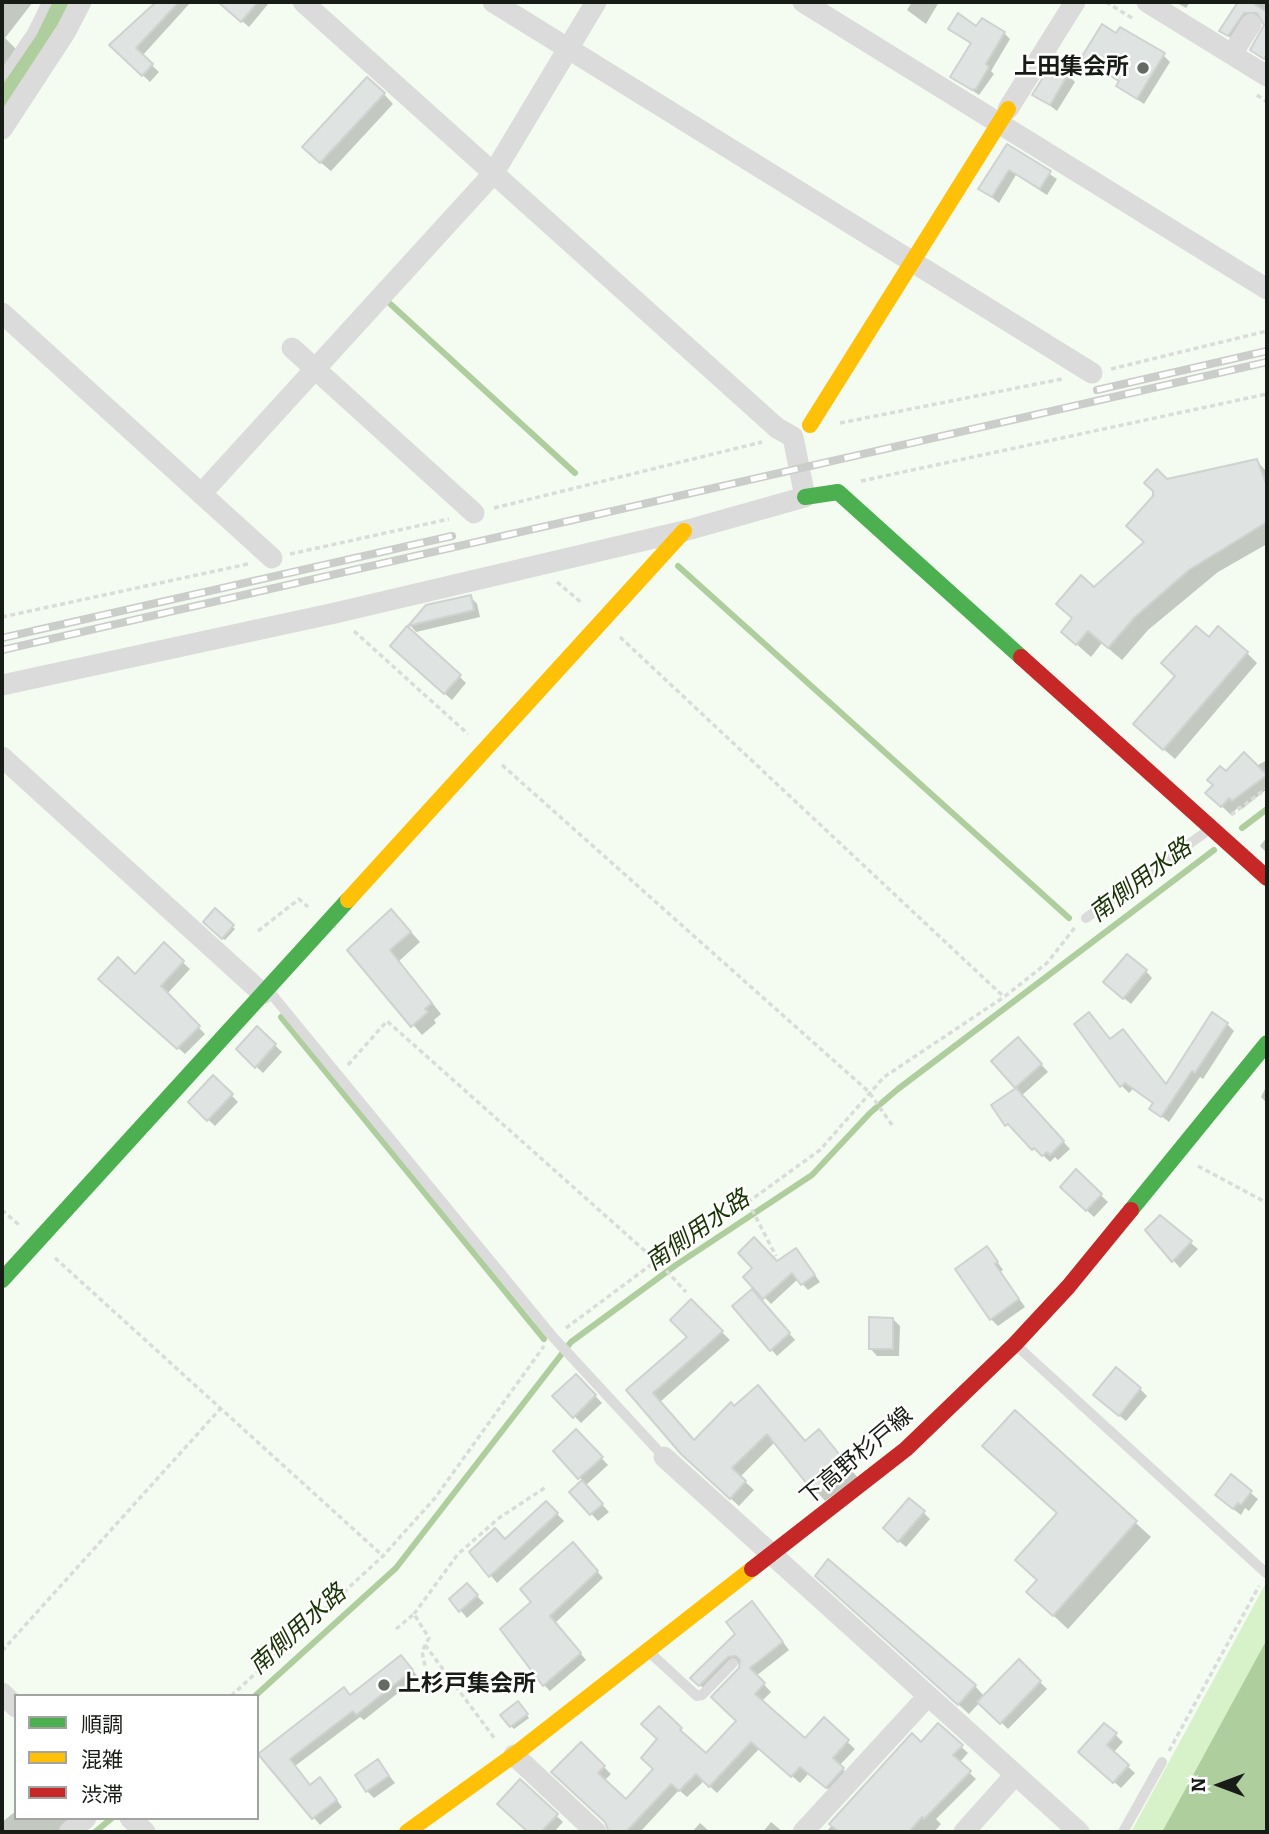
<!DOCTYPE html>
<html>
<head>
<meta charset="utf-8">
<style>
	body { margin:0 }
	#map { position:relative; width:1269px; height:1834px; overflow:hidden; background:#f4fbf1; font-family:Bitter,"Noto Sans JP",serif }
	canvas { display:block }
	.frame { position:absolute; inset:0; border:4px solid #181c16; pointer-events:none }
	.legend { position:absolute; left:14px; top:1694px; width:245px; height:126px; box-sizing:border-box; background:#fff; border:2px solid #a3a4a2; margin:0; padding:9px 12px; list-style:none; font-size:21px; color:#181c16 }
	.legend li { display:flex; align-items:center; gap:14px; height:35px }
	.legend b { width:35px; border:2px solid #a3a4a2 }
	.north { position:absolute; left:1185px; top:1750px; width:70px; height:70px; -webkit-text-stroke:5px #fff; paint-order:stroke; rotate:270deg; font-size:19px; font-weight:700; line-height:28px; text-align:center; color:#181c16 }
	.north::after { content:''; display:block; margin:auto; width:24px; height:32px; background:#181c16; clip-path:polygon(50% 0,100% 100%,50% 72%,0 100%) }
</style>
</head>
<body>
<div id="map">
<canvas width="1269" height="1834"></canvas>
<div class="frame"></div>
<ul class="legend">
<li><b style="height:9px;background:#4caf50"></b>順調</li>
<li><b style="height:9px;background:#ffc107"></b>混雑</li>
<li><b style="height:9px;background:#c62828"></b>渋滞</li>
</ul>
<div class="north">N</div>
</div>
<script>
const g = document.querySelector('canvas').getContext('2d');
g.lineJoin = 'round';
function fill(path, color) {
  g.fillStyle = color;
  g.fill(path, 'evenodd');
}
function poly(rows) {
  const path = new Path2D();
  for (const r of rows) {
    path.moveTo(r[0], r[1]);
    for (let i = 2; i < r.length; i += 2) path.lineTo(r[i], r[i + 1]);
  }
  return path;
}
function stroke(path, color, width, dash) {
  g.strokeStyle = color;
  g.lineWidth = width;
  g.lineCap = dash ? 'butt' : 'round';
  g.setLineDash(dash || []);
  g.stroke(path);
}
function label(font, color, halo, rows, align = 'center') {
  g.font = font + ' Bitter,"Noto Sans JP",serif';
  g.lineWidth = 5;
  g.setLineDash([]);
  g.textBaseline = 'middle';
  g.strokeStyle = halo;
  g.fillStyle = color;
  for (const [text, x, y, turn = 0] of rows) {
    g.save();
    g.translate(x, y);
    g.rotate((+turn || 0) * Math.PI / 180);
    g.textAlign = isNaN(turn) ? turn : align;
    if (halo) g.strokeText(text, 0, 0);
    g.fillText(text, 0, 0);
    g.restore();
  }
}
const green = poly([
	[1267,1581,1267,1639,1162,1832,1131,1832]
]);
const water = poly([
	[1267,1639,1267,1832,1162,1832]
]);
const shadow = poly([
	[2,2,33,2,5,38,22,55,2,80],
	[156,2,191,2,142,56,159,72,150,82,111,45],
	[228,2,268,2,269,3,249,27,225,6],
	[912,2,939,2,926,24,907,10],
	[1175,2,1190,2,1186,8],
	[1239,2,1267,2,1267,61,1252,50,1266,25,1262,18,1250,18,1234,41,1221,30],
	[977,28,1004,33,1010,39,991,71,994,74,979,95,953,77,972,45,950,29],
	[1117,35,1163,55,1170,62,1144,104,1126,92,1119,86,1120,83,1084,58],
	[1068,75,1075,82,1057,111,1035,94],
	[384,94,393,104,331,171,314,157],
	[1008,146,1057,179,1047,195,1016,175,999,203,981,189],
	[1257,461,1267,472,1267,544,1218,572,1148,630,1122,660,1102,643,1091,657,1063,632,1094,590,1146,543,1155,497,1166,481],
	[470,596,477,604,480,617,416,632,410,625],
	[1209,639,1247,653,1257,663,1175,759,1146,734],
	[399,653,460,677,466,683,452,700],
	[1267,760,1267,789,1242,809,1239,806,1231,815,1208,793],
	[1267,837,1267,853,1260,846],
	[215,911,235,929,225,940,205,922],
	[401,921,420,942,399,961,441,1014,434,1020,436,1023,422,1035,349,950],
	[164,945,190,969,166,995,205,1034,185,1054,107,986,135,976],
	[1146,971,1152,978,1131,1004,1113,989],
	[1076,1024,1110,1040,1166,1086,1227,1024,1234,1031,1203,1079,1200,1077,1169,1122,1152,1109,1154,1104,1133,1089,1129,1093,1122,1086],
	[257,1028,282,1052,263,1073,238,1049],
	[1025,1046,1048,1072,1021,1096,1070,1149,1058,1160,1055,1157,1050,1162,1017,1130,1014,1132,993,1105,1018,1089,993,1062],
	[213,1077,238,1102,215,1126,190,1102],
	[1267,1085,1267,1103,1261,1097],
	[1076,1172,1108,1202,1094,1217,1062,1187],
	[1160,1217,1198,1249,1180,1268,1147,1230],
	[796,1250,820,1282,808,1290,798,1279,771,1304,745,1277,777,1263],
	[993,1256,1003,1270,1000,1272,1025,1307,998,1326,991,1319],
	[759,1298,795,1340,777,1356,771,1349],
	[691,1302,730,1340,660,1402,695,1442,731,1405,806,1442,827,1440,858,1478,825,1501,775,1442,740,1477,754,1490,739,1506,691,1463,629,1390,689,1337],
	[893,1319,900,1326,899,1356,877,1356,870,1348],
	[576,1376,602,1403,581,1423,555,1396],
	[1140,1389,1147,1396,1126,1421,1103,1402],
	[1015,1412,1151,1537,1068,1629,1043,1606,1038,1581,1059,1514],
	[576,1431,608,1465,585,1486,609,1512,598,1521,571,1492,583,1481,555,1451],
	[1231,1477,1258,1499,1249,1511,1245,1508,1241,1515,1224,1502],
	[546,1503,564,1521,497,1583,472,1552,505,1541],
	[923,1512,930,1519,906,1547,892,1535],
	[579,1551,603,1578,555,1623,586,1660,550,1691,544,1685,533,1602],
	[467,1586,484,1603,467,1618,452,1600],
	[827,1586,975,1686,985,1697,1019,1661,1047,1689,1008,1729,980,1702,969,1714],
	[759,1611,789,1650,756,1676,771,1692,761,1702,805,1741,824,1720,855,1749,839,1766,850,1776,834,1794,809,1773,800,1783,760,1748,717,1793,704,1781,687,1797,679,1790,640,1832,610,1832,581,1745,611,1774,604,1781,626,1801,655,1770,659,1708,706,1755,738,1721,742,1663,736,1664,708,1693,693,1678],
	[408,1664,418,1677,364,1720,360,1717,295,1766,311,1786,326,1786,342,1807,320,1825,260,1754],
	[521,1707,529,1718,514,1729,511,1726],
	[938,1725,968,1753,959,1763,976,1779,936,1819,941,1824,934,1832,826,1832,912,1736,921,1744],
	[1105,1725,1123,1742,1113,1753,1135,1773,1121,1788,1088,1759],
	[378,1761,395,1783,374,1798,367,1791],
	[520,1781,563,1822,554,1832,530,1832,506,1811],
	[16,1811,16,1818,72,1818,60,1832,2,1832,2,1822],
	[771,1822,783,1832,763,1832],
	[700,1823,710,1832,692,1832]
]);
const stream = poly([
	[386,300,575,473],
	[678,566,1069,918],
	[1242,828,1267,809],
	[281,1017,544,1339],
	[255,1696,396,1568,571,1342,676,1265,812,1175,870,1113,898,1089,1214,850],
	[95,1832,112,1818]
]);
const river = poly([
	[2,102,53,26,66,2]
]);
const building = poly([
	[156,2,179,2,136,48,153,64,142,76,109,45,156,2],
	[218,2,258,2,241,22,218,2],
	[1238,2,1251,2,1267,12,1267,54,1264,59,1250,50,1264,25,1257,13,1244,13,1228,36,1219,31,1238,2],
	[958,13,976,26,982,18,1005,32,986,64,989,67,976,89,972,90,950,77,971,43,948,29,958,13],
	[1102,24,1116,33,1120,27,1165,53,1137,99,1116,86,1119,81,1081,58,1102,24],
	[1052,63,1069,73,1050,105,1032,95,1052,63],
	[367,77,385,93,320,163,302,147,367,77],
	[1007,144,1051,171,1040,189,1009,170,992,197,978,189,1007,144],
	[1257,459,1267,486,1267,522,1189,570,1135,617,1108,648,1088,631,1076,645,1061,632,1072,618,1056,604,1081,575,1094,587,1144,542,1126,526,1153,496,1153,491,1144,483,1157,469,1167,479,1257,459],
	[471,595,474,610,408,626,426,605,471,595],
	[407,626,461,675,444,694,390,646,407,626],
	[1196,626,1209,637,1218,626,1248,652,1163,750,1133,724,1175,676,1161,663,1196,626],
	[1244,752,1267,775,1232,801,1229,798,1221,807,1205,793,1213,785,1207,780,1220,766,1226,771,1244,752],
	[215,908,234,925,222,939,203,922,215,908],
	[391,909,411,932,390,950,432,1003,425,1009,428,1012,411,1027,347,950,391,909],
	[164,942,184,961,161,986,200,1026,177,1049,98,979,118,957,135,974,164,942],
	[1127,954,1147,970,1123,999,1103,982,1127,954],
	[1089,1012,1110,1039,1123,1029,1166,1084,1212,1012,1228,1023,1195,1073,1192,1071,1161,1117,1149,1109,1153,1103,1125,1083,1120,1087,1074,1024,1089,1012],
	[257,1026,276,1044,255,1068,236,1049,257,1026],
	[1018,1037,1042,1064,1015,1088,991,1061,1018,1037],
	[213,1075,233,1094,207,1121,188,1102,213,1075],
	[1016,1088,1064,1141,1050,1155,1047,1152,1042,1156,1034,1148,1032,1150,1008,1124,1005,1126,991,1105,1016,1088],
	[1076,1169,1102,1194,1086,1211,1060,1187,1076,1169],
	[1160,1215,1192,1241,1172,1262,1145,1230,1160,1215],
	[754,1237,777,1261,796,1248,815,1275,801,1285,792,1273,763,1299,743,1277,752,1268,738,1253,754,1237],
	[987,1246,998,1262,995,1264,1019,1299,990,1320,955,1269,987,1246],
	[752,1289,790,1333,770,1351,732,1306,752,1289],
	[691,1299,723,1331,653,1393,694,1440,731,1402,734,1406,758,1385,805,1441,819,1429,851,1469,815,1494,767,1434,732,1468,746,1481,730,1499,681,1454,626,1390,687,1337,670,1320,691,1299],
	[869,1317,893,1318,893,1349,869,1349,869,1317],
	[1116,1367,1141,1388,1119,1416,1093,1395,1116,1367],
	[576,1374,596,1395,573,1418,552,1396,576,1374],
	[1015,1410,1137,1521,1053,1616,1026,1592,1037,1580,1015,1560,1057,1513,982,1446,1015,1410],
	[576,1429,603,1457,578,1479,553,1451,576,1429],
	[1231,1474,1252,1491,1241,1505,1238,1503,1233,1509,1215,1495,1231,1474],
	[582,1480,603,1504,590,1515,569,1492,582,1480],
	[909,1498,925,1511,898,1542,883,1528,909,1498],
	[546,1501,558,1513,489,1577,469,1552,495,1528,505,1539,546,1501],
	[573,1542,598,1571,550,1616,581,1653,543,1686,500,1629,531,1602,520,1589,573,1542],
	[828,1559,976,1685,958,1705,815,1576,828,1559],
	[467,1583,478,1595,459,1612,449,1599,467,1583],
	[752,1601,783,1642,750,1668,765,1683,755,1694,805,1738,824,1717,849,1740,833,1758,844,1768,826,1788,800,1767,791,1777,751,1742,709,1787,696,1774,679,1791,671,1784,626,1832,609,1832,605,1822,551,1772,581,1742,605,1766,598,1773,626,1799,653,1769,641,1758,657,1739,641,1724,659,1706,682,1728,680,1730,706,1753,736,1721,711,1697,739,1668,740,1660,736,1656,728,1657,699,1686,690,1678,735,1634,726,1622,752,1601],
	[401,1655,413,1670,356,1715,353,1711,290,1759,310,1785,320,1777,337,1800,312,1819,258,1754,344,1687,350,1695,401,1655],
	[1019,1659,1041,1681,1000,1724,977,1702,1019,1659],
	[518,1701,528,1714,510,1727,500,1715,518,1701],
	[938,1723,963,1745,953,1755,971,1771,924,1819,922,1817,909,1832,839,1832,829,1824,912,1733,921,1742,938,1723],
	[1104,1723,1117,1733,1107,1745,1129,1765,1113,1783,1078,1752,1104,1723],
	[378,1759,389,1776,366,1792,355,1775,378,1759],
	[520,1779,558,1814,541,1832,528,1832,497,1804,520,1779]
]);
const path = poly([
	[1106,2,1132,18],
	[1257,95,1267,102],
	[1111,369,1267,331],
	[840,423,1062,379],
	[861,481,1267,394],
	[494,508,762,442],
	[290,554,449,519],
	[557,582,583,604],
	[2,617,248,564],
	[354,631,468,734],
	[620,637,1004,997],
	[502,765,869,1092,892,1125],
	[1231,815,1267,788],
	[258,931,299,899,308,907],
	[348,1065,387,1021,663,1267,686,1292],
	[1198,1166,1267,1203],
	[748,1202,776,1256],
	[2,1210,19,1225],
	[55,1258,383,1556],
	[566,1328,656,1261,748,1202,820,1150,884,1077,1004,997,1047,963,1076,926],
	[414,1614,458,1554,499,1518,546,1487],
	[396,1629,414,1614,429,1638,422,1651,425,1666],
	[425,1645,495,1739],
	[2,1651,220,1409],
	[231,1696,383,1556,435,1498,544,1346],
	[1169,1751,1259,1586]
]);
const lane = poly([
	[2,77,32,33,47,2],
	[1086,918,1210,829],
	[269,991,553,1337,664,1457],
	[1017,1346,1266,1573],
	[648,1651,697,1696,702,1695,733,1663],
	[1123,1832,1162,1762]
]);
const street = poly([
	[303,2,777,428,793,437],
	[493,2,1092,373],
	[803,2,1267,289],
	[1147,2,1267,76],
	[1232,54,1251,24],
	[1008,109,1075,2],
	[2,129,66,31,81,2],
	[2,313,272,558],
	[292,348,474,513],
	[201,494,493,174,596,2],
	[2,685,335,613,684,531,805,497,793,437],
	[2,757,263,994],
	[664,1457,1079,1832],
	[2,1693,16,1707],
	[514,1755,596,1832],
	[130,1818,145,1832],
	[69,1832,86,1818],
	[803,1832,927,1697],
	[964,1832,1015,1775]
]);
const fast = poly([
	[805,497,838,492,1021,657],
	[1131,1210,1267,1043],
	[2,1280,348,900]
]);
const slow = poly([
	[810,425,1008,109],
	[348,900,684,531],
	[407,1832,514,1755,752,1569]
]);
const jam = poly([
	[1021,657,1267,878],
	[752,1569,906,1449,1015,1344,1068,1287,1131,1210]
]);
const rail = poly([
	[1097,390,1267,351],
	[2,638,452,536],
	[2,650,1267,362]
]);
const markers = [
	[1143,68,7,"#656a63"],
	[384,1685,7,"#656a63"]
];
const poiNames = [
	["上田集会所",1129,68],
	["上杉戸集会所",398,1685,"left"]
];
const streetNames = [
	["下高野杉戸線",857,1457,-40]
];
const waterNames = [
	["南側用水路",1141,881,-37],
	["南側用水路",698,1231,-35],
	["南側用水路",298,1630,-42]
];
fill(green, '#d7f2c8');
fill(water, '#afce9d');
fill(shadow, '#0003');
stroke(stream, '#afce9d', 6);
stroke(river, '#afce9d', 37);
fill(building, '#dfe3e1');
stroke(building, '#cfd2d1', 2);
stroke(path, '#dadcda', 3.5, [5, 3.5]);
stroke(lane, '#dadbda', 10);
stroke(street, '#dadbda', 21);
stroke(fast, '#4caf50', 16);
stroke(slow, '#ffc107', 16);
stroke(jam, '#c62828', 16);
stroke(rail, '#cbcdca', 8);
stroke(rail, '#fff', 5, [16]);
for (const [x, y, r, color] of markers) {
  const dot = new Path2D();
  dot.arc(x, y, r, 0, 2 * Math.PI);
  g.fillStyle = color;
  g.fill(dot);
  stroke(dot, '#fff', 2.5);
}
label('bold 23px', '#181c16', '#fff', poiNames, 'right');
label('23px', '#181c16', '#fff', streetNames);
label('italic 24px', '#183304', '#fff', waterNames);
</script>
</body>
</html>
